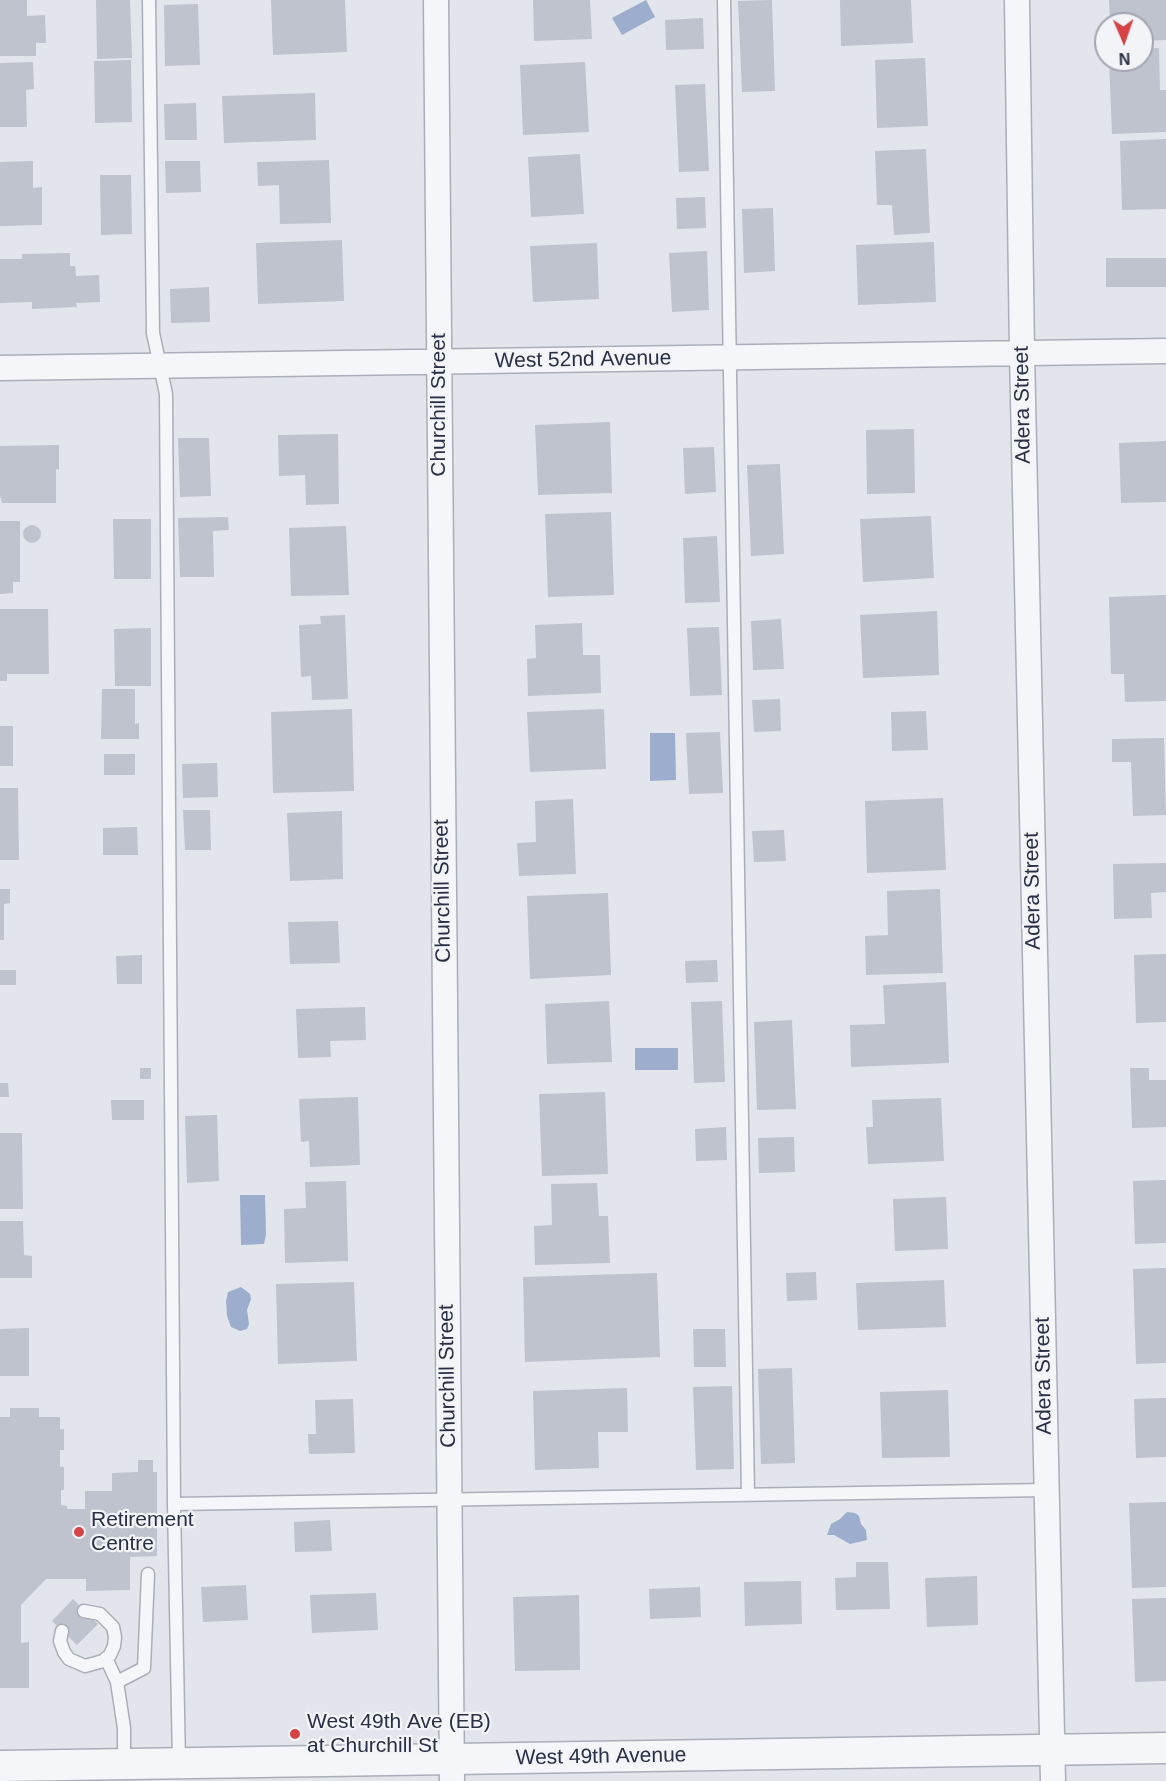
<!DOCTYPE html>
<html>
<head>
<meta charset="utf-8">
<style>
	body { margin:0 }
	#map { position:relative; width:1166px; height:1781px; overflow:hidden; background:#e2e5eb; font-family:Arial,sans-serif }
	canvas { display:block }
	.north { position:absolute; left:1094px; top:12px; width:60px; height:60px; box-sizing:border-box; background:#f2f4f8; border:2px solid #a2a5b0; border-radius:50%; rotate:178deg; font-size:16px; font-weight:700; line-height:24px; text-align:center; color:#292f44 }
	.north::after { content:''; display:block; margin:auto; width:21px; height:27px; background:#d54345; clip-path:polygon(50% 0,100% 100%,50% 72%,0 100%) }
</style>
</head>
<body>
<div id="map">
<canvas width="1166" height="1781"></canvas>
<div class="north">N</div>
</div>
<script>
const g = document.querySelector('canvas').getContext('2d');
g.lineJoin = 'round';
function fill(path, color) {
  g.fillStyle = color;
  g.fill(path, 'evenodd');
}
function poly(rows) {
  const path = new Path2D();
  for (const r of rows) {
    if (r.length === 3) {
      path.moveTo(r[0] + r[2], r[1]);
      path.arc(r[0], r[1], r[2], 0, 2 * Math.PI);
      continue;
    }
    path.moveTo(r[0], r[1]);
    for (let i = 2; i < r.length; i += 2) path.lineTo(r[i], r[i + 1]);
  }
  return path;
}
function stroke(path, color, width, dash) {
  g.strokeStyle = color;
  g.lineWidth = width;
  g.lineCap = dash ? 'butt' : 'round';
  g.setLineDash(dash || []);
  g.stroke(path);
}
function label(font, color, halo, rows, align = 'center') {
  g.font = font + ' Arial,sans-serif';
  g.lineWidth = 4.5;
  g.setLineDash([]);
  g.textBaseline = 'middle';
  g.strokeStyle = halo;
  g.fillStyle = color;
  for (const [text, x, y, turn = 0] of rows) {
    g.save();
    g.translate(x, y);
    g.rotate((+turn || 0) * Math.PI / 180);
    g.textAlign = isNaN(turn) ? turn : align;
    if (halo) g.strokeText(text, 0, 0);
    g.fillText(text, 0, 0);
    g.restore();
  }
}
const water = poly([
	[646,0,655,17,622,35,612,18],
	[650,733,675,733,676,780,650,781],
	[635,1048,678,1048,678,1070,635,1070],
	[240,1195,265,1195,266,1234,264,1244,241,1245],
	[241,1287,250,1294,251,1299,247,1310,249,1324,247,1329,240,1331,231,1327,227,1316,226,1301,228,1292],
	[847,1512,855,1513,859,1516,861,1524,866,1530,867,1540,850,1544,834,1535,827,1535,831,1524,840,1519]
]);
const building = poly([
	[0,0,27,0,27,16,45,15,46,43,36,43,36,56,0,56],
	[96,0,130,0,132,58,97,59],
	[271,0,345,0,347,52,273,55],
	[533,0,590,0,592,39,534,41],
	[772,0,775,91,742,92,738,1],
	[840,0,911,0,913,43,841,46],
	[1109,0,1166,0,1166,40,1142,41,1142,24,1134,24,1134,19,1110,19],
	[198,4,200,65,165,66,164,5],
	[703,18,704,49,666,50,665,20],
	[1159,48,1160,90,1166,90,1166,132,1112,134,1109,60,1142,60,1142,49],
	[925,58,928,126,877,128,875,60],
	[131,60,132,122,95,123,94,61],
	[33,62,34,89,26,90,27,127,0,127,0,63],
	[585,62,589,132,523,135,520,65],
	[705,84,709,171,679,172,675,85],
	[315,93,316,140,224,143,222,96],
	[196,103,197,140,165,140,164,104],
	[1166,139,1166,209,1122,210,1120,141],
	[926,149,930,233,894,235,892,205,877,205,875,151],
	[580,154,584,214,531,217,528,157],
	[329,160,331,223,280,224,279,185,258,186,257,162],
	[33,161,33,188,42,187,42,225,0,226,0,162],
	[165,161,200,161,201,192,166,193],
	[100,175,131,175,132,234,101,235],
	[705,197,706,228,677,229,676,198],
	[773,208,775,271,744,273,742,209],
	[342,240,344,301,258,304,256,243],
	[934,242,936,302,858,305,856,245],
	[597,243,599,299,533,302,530,246],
	[707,251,709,310,672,312,669,253],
	[70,253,70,266,75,266,76,276,99,275,100,302,76,303,77,307,32,309,32,302,0,303,0,259,22,259,22,254],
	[1106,258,1166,258,1166,287,1106,287],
	[209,287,210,322,171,323,170,289],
	[610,422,612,493,538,495,535,425],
	[914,429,915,493,867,494,866,430],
	[338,434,339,504,306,505,305,475,279,476,278,435],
	[178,438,209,438,211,496,180,497],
	[1166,441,1166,502,1121,503,1119,443],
	[59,445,59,470,56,469,56,503,2,503,0,496,0,446],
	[714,447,716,492,685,494,683,448],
	[780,464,784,554,751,556,747,465],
	[611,512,614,595,548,597,545,514],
	[931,516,934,578,863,582,860,519],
	[228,517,229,530,213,531,214,577,180,577,178,518],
	[113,519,151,519,151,579,114,579],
	[0,521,20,521,20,582,13,582,13,593,0,594],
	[32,534,9],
	[346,526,349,595,291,596,289,528],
	[717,536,720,602,685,603,683,538],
	[1166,595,1166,701,1125,702,1124,674,1111,674,1109,597],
	[0,609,48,609,49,674,7,674,7,681,0,681],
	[937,611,939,675,863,678,860,615],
	[345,615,348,699,312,700,311,676,301,677,299,625,321,624,320,616],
	[781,619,784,669,753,670,751,621],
	[582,623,583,655,600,655,601,693,528,696,527,659,536,658,535,625],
	[719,627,722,695,690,696,687,628],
	[151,628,151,686,115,686,114,629],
	[102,689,135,689,135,724,139,723,139,739,101,739],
	[780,699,781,731,754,732,752,700],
	[352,709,354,791,273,793,271,712],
	[604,709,606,769,530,772,527,712],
	[926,711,928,750,892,751,891,712],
	[0,726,13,726,13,766,0,766],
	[720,732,723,793,689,794,686,733],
	[1164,738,1166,815,1133,816,1131,762,1112,762,1112,739],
	[104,754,135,754,135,775,104,775],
	[217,763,218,797,183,798,182,764],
	[0,788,18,788,19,860,0,860],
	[943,798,946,870,867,873,865,801],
	[573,799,576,874,519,876,517,843,536,842,535,801],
	[183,810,210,810,211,850,185,850],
	[342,811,343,879,290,881,287,813],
	[137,827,138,855,103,855,103,828],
	[784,830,786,861,754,862,752,831],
	[1166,863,1166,892,1151,893,1152,918,1114,919,1113,864],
	[0,889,10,889,10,903,4,904,4,940,0,940],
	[940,889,943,973,866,975,865,936,888,935,887,891],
	[608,893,611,975,530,979,527,896],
	[338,921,340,963,290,964,288,922],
	[1166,954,1166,1022,1136,1023,1134,955],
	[142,955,142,984,117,984,116,956],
	[717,960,718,982,686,983,685,961],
	[0,970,16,970,16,985,0,985],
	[946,982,949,1063,851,1067,850,1025,885,1024,883,985],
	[609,1001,612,1062,547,1064,545,1004],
	[722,1001,725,1082,694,1083,691,1002],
	[365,1007,366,1040,330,1041,331,1057,298,1058,296,1009],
	[792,1020,796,1109,757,1110,754,1022],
	[140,1068,151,1068,151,1079,140,1079],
	[1130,1068,1149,1068,1149,1080,1166,1080,1166,1127,1132,1128],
	[0,1083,8,1083,9,1097,0,1097],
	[605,1092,608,1174,542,1176,539,1094],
	[358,1097,360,1165,310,1167,309,1141,301,1142,299,1099],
	[941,1098,944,1161,868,1164,866,1127,873,1127,872,1100],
	[111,1100,144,1100,144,1120,112,1120],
	[217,1115,219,1181,187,1183,185,1116],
	[726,1127,727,1160,696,1161,695,1129],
	[0,1133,22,1133,23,1209,0,1209],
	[794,1137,795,1172,759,1173,758,1138],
	[1166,1180,1166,1243,1135,1244,1133,1181],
	[346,1181,348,1261,285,1263,284,1209,306,1208,305,1182],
	[597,1183,599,1216,608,1216,610,1263,535,1265,534,1226,552,1225,551,1184],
	[946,1197,948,1249,895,1251,893,1199],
	[0,1221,23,1221,24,1255,32,1256,32,1278,0,1278],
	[1166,1268,1166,1363,1136,1364,1133,1269],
	[816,1272,817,1300,787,1301,786,1273],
	[657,1273,660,1357,525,1362,523,1277],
	[944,1280,946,1327,858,1330,856,1283],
	[354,1282,357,1361,278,1364,276,1284],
	[29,1328,29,1376,0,1376,0,1329],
	[693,1329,725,1329,726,1367,694,1367],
	[792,1368,795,1463,761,1464,758,1369],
	[732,1386,734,1469,696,1470,693,1387],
	[627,1388,628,1432,598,1432,599,1468,535,1470,533,1391],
	[948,1390,950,1457,882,1458,880,1392],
	[1166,1398,1166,1457,1136,1458,1134,1399],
	[353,1399,355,1453,309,1454,308,1434,316,1434,315,1400],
	[10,1408,39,1408,39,1417,60,1417,60,1429,64,1429,64,1450,60,1450,60,1467,64,1467,64,1490,61,1490,61,1505,67,1506,67,1509,85,1509,85,1491,112,1491,112,1473,138,1472,138,1460,153,1460,153,1472,157,1472,157,1556,130,1557,130,1590,86,1591,86,1579,46,1579,21,1605,21,1643,29,1642,29,1688,0,1688,0,1417,10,1417],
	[1166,1502,1166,1587,1132,1588,1129,1503],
	[330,1520,332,1551,295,1552,294,1522],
	[856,1562,888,1562,890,1609,836,1610,835,1578,856,1577],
	[977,1576,978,1625,927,1627,925,1578],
	[801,1581,802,1624,745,1626,744,1582],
	[246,1585,248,1620,203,1622,201,1587],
	[700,1587,701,1617,650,1619,649,1589],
	[376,1593,378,1630,312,1633,310,1595],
	[579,1595,580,1670,515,1671,513,1597],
	[1166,1598,1166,1681,1135,1682,1132,1599],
	[73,1599,98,1624,77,1645,52,1621]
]);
const service = poly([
	[149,0,153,333,166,394,174,1504,179,1764],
	[724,0,748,1495],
	[174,1504,1046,1490],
	[62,1631,60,1641,64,1652,69,1659,85,1666,103,1661,110,1655,114,1646,115,1637,113,1627,100,1614,84,1611],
	[106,1658,117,1682,124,1728,124,1764],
	[117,1682,144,1668,148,1574]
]);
const minor = poly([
	[436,0,452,1781],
	[1017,0,1022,353,1053,1781],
	[0,368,1166,351]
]);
const tertiary = poly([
	[0,1766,1166,1748]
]);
const markers = [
	[79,1532,6,"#d54345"],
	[295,1734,6,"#d54345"]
];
const streetNames = [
	["West 52nd Avenue",583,360,-1],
	["Churchill Street",439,405,-90],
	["Adera Street",1023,405,-91],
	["Churchill Street",443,891,-91],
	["Adera Street",1033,891,-91],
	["Churchill Street",448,1376,-91],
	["Adera Street",1044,1376,-91],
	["West 49th Avenue",601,1757,-1]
];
const poiNames = [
	["Retirement",91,1520],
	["Centre",91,1544],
	["West 49th Ave (EB)",307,1722],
	["at Churchill St",307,1746]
];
fill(water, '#9cadcd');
fill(building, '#bfc3ce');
stroke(service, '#aaaeb9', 15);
stroke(minor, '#aaaeb9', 27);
stroke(tertiary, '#aaaeb9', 33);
stroke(service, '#f5f6f9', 12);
stroke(minor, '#f5f6f9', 24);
stroke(tertiary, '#f5f6f9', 30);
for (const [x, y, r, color] of markers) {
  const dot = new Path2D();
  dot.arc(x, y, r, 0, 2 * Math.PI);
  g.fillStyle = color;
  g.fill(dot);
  stroke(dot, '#f2f4f8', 2);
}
label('21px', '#292f44', '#f2f4f8', streetNames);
label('21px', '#292f44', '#f2f4f8', poiNames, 'left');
</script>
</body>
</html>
